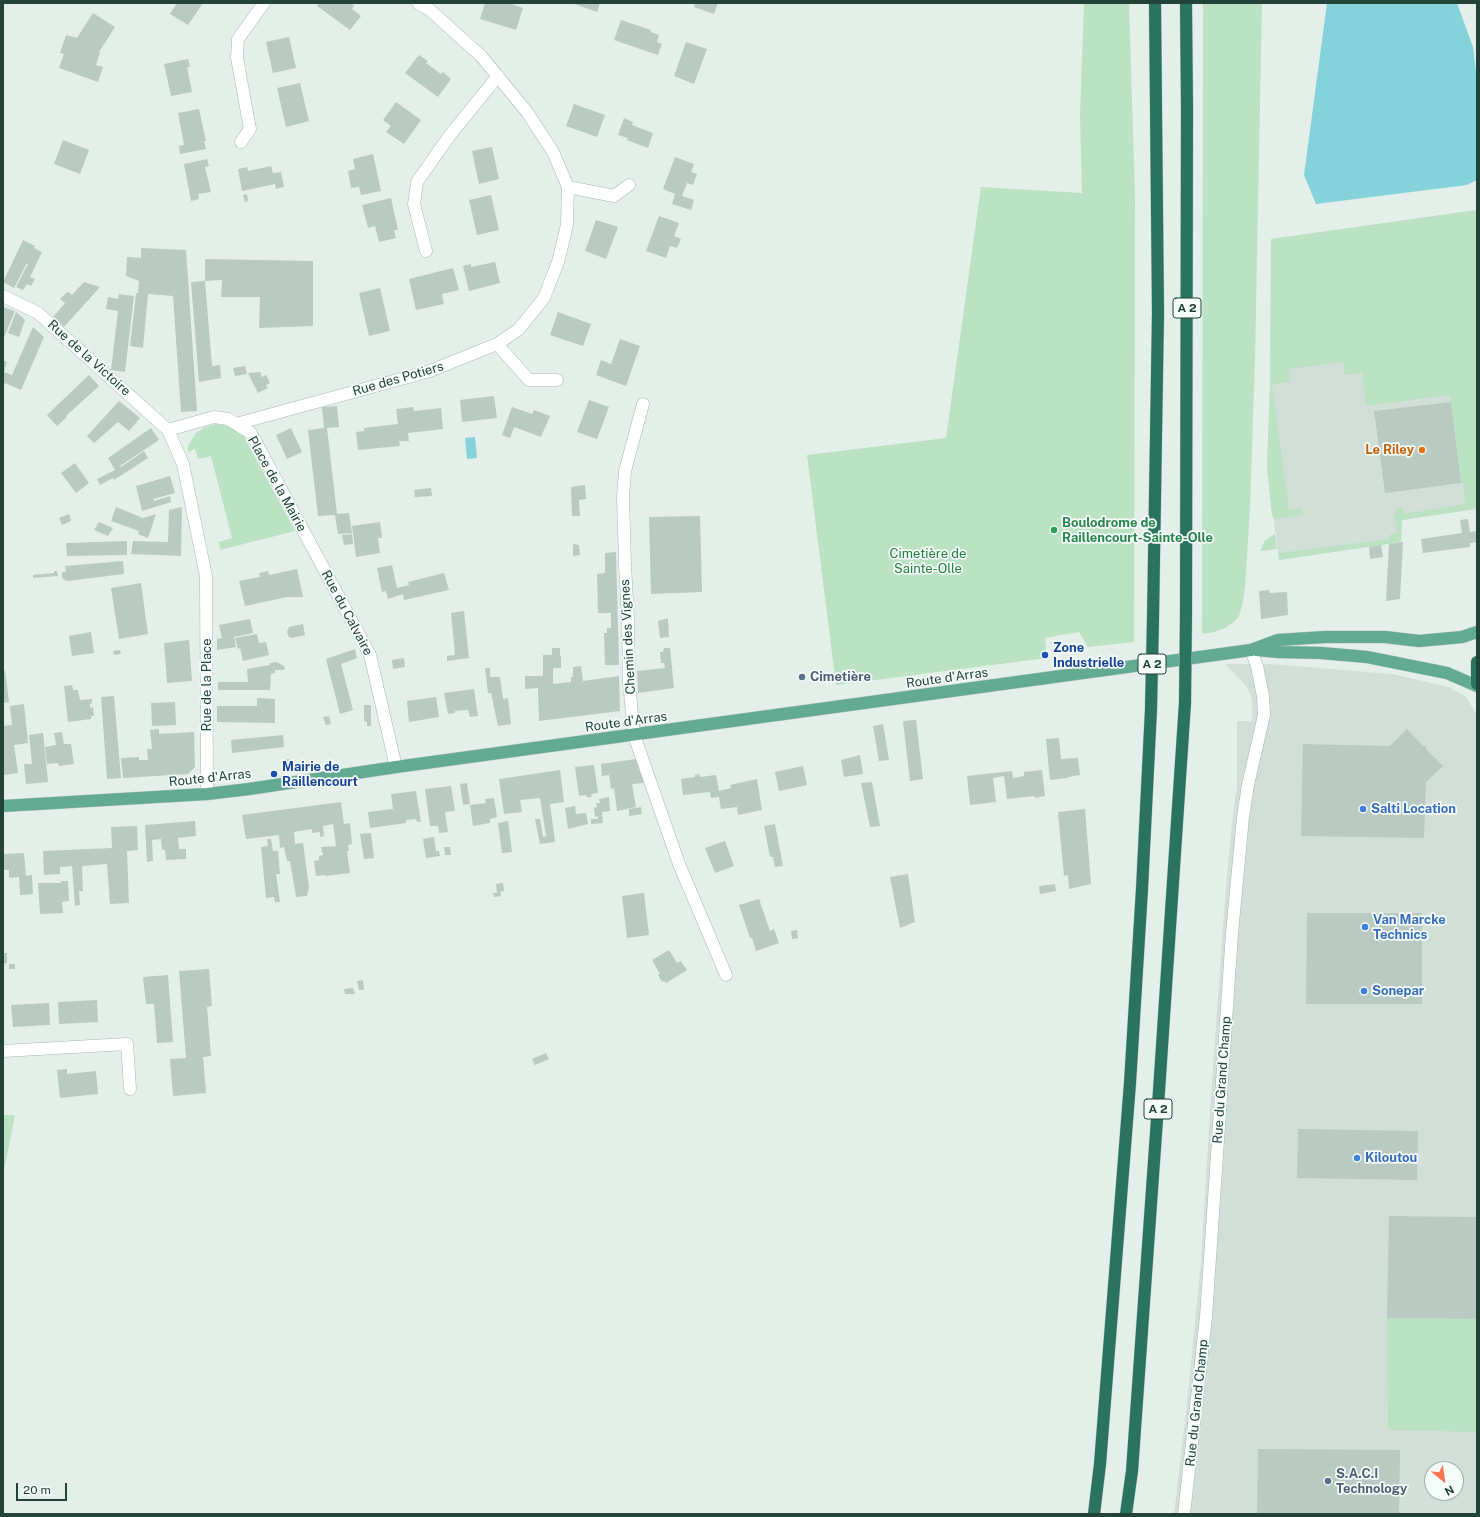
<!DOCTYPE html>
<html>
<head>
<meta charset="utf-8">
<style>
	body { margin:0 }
	#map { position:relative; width:1480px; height:1517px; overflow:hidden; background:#e4efe9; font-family:"Public Sans",sans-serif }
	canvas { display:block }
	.frame { position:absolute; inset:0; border:4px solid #214338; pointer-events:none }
	.north { position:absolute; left:1424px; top:1461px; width:40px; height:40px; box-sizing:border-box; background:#f5fbf8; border:1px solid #a0b1ab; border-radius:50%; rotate:151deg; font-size:11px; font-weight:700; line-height:16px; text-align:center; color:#214338 }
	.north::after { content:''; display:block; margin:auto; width:14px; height:18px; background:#ff7252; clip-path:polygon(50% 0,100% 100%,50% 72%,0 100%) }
	.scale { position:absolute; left:16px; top:1483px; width:51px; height:18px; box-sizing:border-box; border:2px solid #214338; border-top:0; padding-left:5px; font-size:12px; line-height:14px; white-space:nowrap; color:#214338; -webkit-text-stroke:3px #f5fbf8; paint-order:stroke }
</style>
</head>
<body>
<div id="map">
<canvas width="1480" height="1517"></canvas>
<div class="frame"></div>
<div class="north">N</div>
<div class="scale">20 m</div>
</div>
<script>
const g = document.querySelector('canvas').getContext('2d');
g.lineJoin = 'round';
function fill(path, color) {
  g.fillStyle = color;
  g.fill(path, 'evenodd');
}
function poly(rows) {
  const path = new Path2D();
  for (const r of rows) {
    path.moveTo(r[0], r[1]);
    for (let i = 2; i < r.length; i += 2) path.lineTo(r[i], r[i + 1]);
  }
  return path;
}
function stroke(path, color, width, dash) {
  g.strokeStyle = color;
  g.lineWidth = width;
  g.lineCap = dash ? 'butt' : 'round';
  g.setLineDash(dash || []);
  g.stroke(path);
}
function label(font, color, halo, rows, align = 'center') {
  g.font = font + ' "Public Sans",sans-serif';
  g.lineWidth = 3.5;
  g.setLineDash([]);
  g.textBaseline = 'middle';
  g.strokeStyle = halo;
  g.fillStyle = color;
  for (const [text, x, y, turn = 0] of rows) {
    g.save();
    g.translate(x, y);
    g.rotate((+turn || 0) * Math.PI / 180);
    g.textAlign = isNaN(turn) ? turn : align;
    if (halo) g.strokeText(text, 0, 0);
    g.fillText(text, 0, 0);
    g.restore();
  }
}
const built = poly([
	[1477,210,1477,507,1476,509,1402,520,1401,542,1279,560,1267,469,1270,385,1271,239],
	[1225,664,1272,664,1392,674,1449,687,1466,697,1477,715,1477,1514,1174,1514,1186,1414,1201,1261,1211,1096,1225,898,1233,813,1237,787,1237,721,1252,721,1252,699,1246,686],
	[1432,1469,1456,1469,1456,1493,1432,1493]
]);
const green = poly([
	[1084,3,1129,3,1135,195,1134,642,1088,647,1079,632,1045,638,1047,658,836,685,807,455,946,438,981,187,1082,193,1080,115],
	[1203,3,1262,3,1255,359,1250,508,1245,588,1242,606,1239,616,1235,621,1225,628,1214,632,1202,634],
	[1477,210,1477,507,1476,509,1402,520,1401,542,1279,560,1278,553,1390,539,1390,534,1397,533,1394,512,1398,508,1402,507,1403,514,1466,504,1463,483,1461,483,1450,395,1366,406,1362,373,1345,375,1343,362,1289,369,1290,382,1272,385,1289,510,1302,508,1303,515,1275,519,1272,516,1267,469,1270,385,1271,239],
	[216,424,230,426,242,433,295,531,220,550,219,542,232,538,211,456,198,459,195,449,188,452,188,446,195,434,205,427],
	[1275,534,1277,549,1260,551,1265,540],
	[3,1115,15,1115,3,1176],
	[1387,1318,1477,1319,1477,1432,1388,1430]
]);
const water = poly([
	[1327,3,1457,3,1473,47,1477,81,1477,180,1467,185,1316,204,1304,175],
	[475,437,477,458,467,459,465,438]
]);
const building = poly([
	[177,3,203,3,188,25,170,14],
	[319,3,351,3,354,6,352,9,361,16,350,30,317,6],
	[485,3,508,3,523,8,516,30,480,19],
	[572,3,600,3,597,12],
	[695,3,718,3,714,14,694,7],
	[93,13,115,27,99,52,100,52,96,65,103,67,98,82,59,68,64,54,60,53,66,35,77,38],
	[621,20,651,30,651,32,659,35,657,42,662,44,658,55,614,40],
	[289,37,296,68,273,73,266,42],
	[686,42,707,49,694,84,674,76],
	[419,55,428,61,426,63,441,74,443,72,451,79,438,97,405,73],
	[188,59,190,67,187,67,192,92,171,96,164,64],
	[300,83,309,121,286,127,277,88],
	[396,102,421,120,404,144,386,132,391,126,383,120],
	[574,104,605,115,597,137,566,126],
	[199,109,206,141,204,141,206,149,180,154,179,146,184,145,178,113],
	[624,118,633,122,632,125,653,133,648,148,627,140,628,138,618,135],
	[63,140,89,150,80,174,54,164],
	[492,147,499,179,479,184,472,151],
	[373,154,381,191,361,195,359,187,351,188,348,171,355,169,353,159],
	[675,157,694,164,691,172,697,174,693,185,687,183,682,196,694,200,691,210,672,204,675,194,663,189],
	[207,159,209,166,205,167,211,192,198,194,199,199,191,201,184,164],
	[271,166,273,173,281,172,284,187,276,189,275,184,242,191,238,169,247,167,248,171],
	[247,194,248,201,245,202,243,195],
	[491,195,499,230,477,235,469,200],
	[391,198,398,230,394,230,396,238,379,242,375,226,368,228,362,205],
	[659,216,679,223,674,236,681,239,677,248,670,246,666,258,646,251],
	[596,220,618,227,606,259,585,251],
	[23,240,35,246,34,248,42,252,30,277,35,279,31,286,27,284,23,290,16,287,28,264,27,263,14,288,3,282],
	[141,248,186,250,197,411,181,412,173,296,148,294,143,348,130,346,136,293,138,293,139,281,126,276,127,257,141,258],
	[205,259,313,261,313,326,259,328,260,297,221,297,222,280,205,281],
	[495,262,500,283,469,291,463,266,471,264,471,267],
	[453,268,459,290,442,294,444,304,416,310,409,279],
	[205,281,212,366,220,365,221,378,199,382,191,282],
	[84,282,100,287,64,327,53,317,65,303,60,299,66,293,69,292,72,295],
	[380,288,390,331,369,336,359,293],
	[119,294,134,296,125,372,111,370,118,311,106,309,108,297,118,299],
	[3,307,15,311,3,340],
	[16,312,25,320,19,337,8,333],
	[558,312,591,324,583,346,550,335],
	[33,327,44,337,21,390,5,383,3,388,3,360,7,362,4,372,12,375],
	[620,339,640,346,626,386,596,375,601,360,611,364],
	[245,366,247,374,235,376,233,368],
	[260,372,262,377,266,375,270,383,266,385,268,388,258,393,248,373],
	[89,375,99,386,66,416,67,417,57,426,47,415],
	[494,396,497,418,462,422,460,400],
	[589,400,609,407,597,439,577,432],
	[119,401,140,418,129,431,118,422,94,443,87,436],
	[1451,402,1461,483,1385,493,1374,411],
	[337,406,339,427,327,428,337,514,349,513,352,533,338,534,335,515,318,516,308,430,324,428,322,407],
	[413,407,414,411,441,408,443,429,408,433,409,441,399,441,400,446,358,450,356,432,364,431,364,428,398,424,396,409],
	[512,407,532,414,534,410,550,416,541,437,514,427,510,438,502,435],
	[151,428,159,440,120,466,121,467,144,451,148,458,114,480,113,478,100,485,97,479,115,470,108,458],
	[291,428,302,452,287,459,276,435],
	[75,463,89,483,76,493,61,473],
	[170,476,175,493,153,499,154,501,170,496,171,502,142,511,136,486],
	[585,485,586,499,579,500,580,516,572,516,571,487],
	[431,488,432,496,415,497,414,490],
	[116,507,143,518,156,514,148,538,138,534,139,531,111,521],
	[182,507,181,556,131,554,133,541,168,542,169,510],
	[69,514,71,521,62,525,59,518],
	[700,516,702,592,651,594,649,517],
	[1468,519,1470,532,1477,531,1477,542,1470,543,1470,547,1423,553,1421,539,1462,533,1460,520],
	[99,522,113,528,108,536,94,530],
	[380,522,382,538,378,538,380,553,356,557,352,526],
	[352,534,353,544,344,545,342,535],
	[127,541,127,555,67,556,66,543],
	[1403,542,1400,599,1386,601,1389,544],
	[573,544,579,545,580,555,573,556],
	[1381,545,1383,557,1370,559,1369,547],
	[616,552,619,665,605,665,604,633,607,633,607,628,611,628,611,613,598,613,597,574,605,573,605,553],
	[123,561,124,574,67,581,62,578,62,572,66,572,65,566],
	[392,565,397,588,409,585,408,582,444,573,449,590,404,600,403,594,388,599,386,591,382,592,377,568],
	[297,569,303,597,287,597,245,606,239,581,260,577,259,573,268,571,269,575],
	[54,571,57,571,58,576,33,578,33,575,54,573],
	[141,583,148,634,119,639,111,588],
	[1269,590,1270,593,1287,592,1288,615,1261,619,1259,591],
	[464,611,469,658,447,661,447,656,455,655,451,613],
	[668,618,669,637,660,638,658,621],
	[250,619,253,633,234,637,236,647,217,650,217,639,222,638,219,625],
	[303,624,305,635,292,638,289,637,287,632,289,627],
	[91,632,94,653,72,656,69,636],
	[257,634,259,643,266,642,269,655,243,661,240,648,238,649,235,638],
	[189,640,192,681,167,683,164,643],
	[552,648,560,648,560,656,561,656,561,668,553,668,553,684,571,682,571,677,573,677,573,667,581,666,583,681,619,676,620,711,539,721,538,688,525,689,525,676,543,676,543,655,552,655],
	[664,648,670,648,674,688,638,693,637,671,665,668,664,663,661,663,660,652,663,652],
	[355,649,357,658,341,664,353,710,340,714,326,659],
	[120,650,121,654,114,655,113,651],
	[404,658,405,667,393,669,392,660],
	[277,662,285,667,284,670,275,670,275,673,271,674,270,690,218,690,218,682,248,682,247,669,270,665,270,663],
	[485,668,490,668,490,677,500,677,503,699,508,698,511,724,498,726,491,693,488,693],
	[5,670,9,702,3,703,3,671],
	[72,685,73,690,78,690,80,700,92,699,92,703,90,704,90,708,93,707,94,716,91,716,91,719,68,722,64,686],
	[474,689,478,716,470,717,468,710,455,711,455,713,448,714,444,693],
	[114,696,121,778,107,779,101,697],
	[436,697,439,717,409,722,407,701],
	[257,698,275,699,275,723,217,722,217,706,257,706],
	[175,702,176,725,152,726,151,703],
	[24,704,28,743,14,745,18,773,3,775,3,726,12,725,10,706],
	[364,705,371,705,371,726,367,726,367,722,364,721],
	[329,716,331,724,326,725,323,717],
	[916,720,923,779,910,781,903,721],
	[883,724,889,760,879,761,873,726],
	[159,729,159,734,194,732,195,767,188,774,123,778,121,758,139,757,139,760,148,760,147,749,152,749,150,730],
	[1407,729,1423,746,1426,746,1426,749,1443,766,1426,782,1424,838,1301,836,1303,744,1390,746],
	[62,732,64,744,71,744,74,764,59,766,58,763,47,764,45,747,56,745,54,733],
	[43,733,48,782,26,784,24,764,32,764,29,735],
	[283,735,284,747,232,753,231,740],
	[1059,738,1061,759,1078,758,1080,775,1068,777,1068,778,1050,780,1046,739],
	[860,755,863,774,844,777,841,760],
	[284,759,292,759,293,763,285,764],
	[636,759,644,783,632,784,636,807,617,811,614,788,611,789,609,775,602,776,601,764],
	[594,765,598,793,591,794,592,797,587,797,586,795,579,796,575,767],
	[803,766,807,785,779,791,775,772],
	[560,770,564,802,550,804,555,842,540,844,535,819,540,819,543,837,546,836,540,798,520,800,522,812,504,814,499,779],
	[1042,770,1045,796,1035,798,1034,796,1007,799,1004,776,993,778,996,802,970,805,967,776,1012,771,1013,778,1024,776,1024,772],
	[699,774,700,777,716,775,719,791,731,788,730,785,757,779,762,810,738,815,737,807,721,809,719,797,711,798,710,792,683,795,681,779,695,777,695,775],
	[872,782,880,826,870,827,861,783],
	[467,783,470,804,463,805,460,784],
	[451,786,455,811,445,812,448,832,439,833,438,826,430,826,425,789],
	[416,791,421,822,417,822,416,819,406,820,406,823,370,828,368,812,393,809,391,794],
	[609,797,610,811,602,812,603,823,591,824,591,819,598,819,598,816,595,817,594,808,597,807,596,803,600,803,599,799],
	[494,798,497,817,490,819,490,823,473,826,470,805,486,803,485,799],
	[341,802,344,824,350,823,352,844,348,845,349,851,347,851,350,873,325,876,325,875,316,876,314,861,319,860,319,856,323,855,321,847,336,846,333,824,323,826,324,836,320,837,320,832,312,833,312,829,294,832,295,844,303,843,309,887,307,896,296,897,290,861,287,861,284,847,280,848,279,835,246,839,242,815],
	[575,806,576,814,586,813,588,824,568,829,565,808],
	[641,807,642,814,629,816,629,809],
	[1085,809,1091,884,1069,889,1068,875,1064,876,1058,812],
	[195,821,196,836,178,838,179,849,186,849,186,859,166,860,165,850,162,850,161,839,152,840,153,861,147,862,145,825],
	[508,821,512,852,502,853,498,823],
	[775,824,783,866,775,867,773,857,770,857,764,826],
	[137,826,138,850,127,851,129,903,110,904,107,864,82,866,83,891,79,891,80,905,75,906,72,866,60,867,60,874,44,875,43,851,112,848,111,827],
	[371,833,374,858,364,859,360,834],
	[434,837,436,851,439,851,440,856,426,858,423,839],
	[267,839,271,839,273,851,278,851,280,874,276,874,280,902,275,902,274,897,266,898,261,847,268,846],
	[725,841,734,866,715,873,705,848],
	[444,847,450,847,451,855,445,855],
	[24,853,26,876,32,875,33,894,20,895,19,877,9,878,9,870,3,870,3,854],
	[908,874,915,922,900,928,890,877],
	[61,881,68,881,69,901,62,902,63,913,40,914,38,883,61,883],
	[503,883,504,891,500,892,501,896,494,897,493,893,497,893,496,884],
	[1055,884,1056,891,1040,894,1039,886],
	[644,893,649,935,627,938,622,896],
	[759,899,770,931,774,929,779,943,756,951,752,938,750,938,739,905],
	[1307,913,1422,913,1422,1004,1306,1004],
	[797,930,798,938,792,939,791,931],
	[669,950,677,963,681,961,687,970,666,983,664,981,662,982,658,975,660,974,652,960],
	[3,953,7,953,7,963,3,964],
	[9,964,15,964,15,969,9,969],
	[209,969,212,1006,207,1007,211,1056,203,1057,206,1093,173,1096,170,1059,186,1058,179,971],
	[168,975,173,1042,157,1043,154,1004,146,1004,143,977],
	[363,980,364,990,359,990,357,981],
	[353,988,355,994,345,994,344,989],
	[97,1000,98,1022,59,1024,58,1002],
	[49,1003,50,1025,13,1027,11,1005],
	[546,1053,549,1059,535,1065,532,1059],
	[67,1069,67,1074,96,1071,98,1094,60,1098,57,1070],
	[1298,1129,1418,1131,1417,1180,1297,1178],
	[1389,1216,1477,1217,1477,1319,1387,1318],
	[1258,1449,1400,1450,1399,1514,1257,1514]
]);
const minor = poly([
	[241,142,250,129,237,58,238,39,264,3],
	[568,187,614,196,629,185],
	[426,251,414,204,417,182,450,135,498,76],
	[3,296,38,313,168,430],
	[497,344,529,380,557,380],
	[643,404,625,471,623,497,625,564,628,619,629,682,634,735,679,864,726,975],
	[236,424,430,371,497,344,518,330,544,298,558,262,567,225,568,187,553,152,527,112,481,56,430,10,418,3],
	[207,794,206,576,183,464,168,430,214,417,228,419,251,433,370,655,396,767],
	[3,1051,127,1044,130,1089],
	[1184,1514,1206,1317,1232,933,1243,817,1248,785,1264,715,1263,696,1257,666,1251,650]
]);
const major = poly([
	[1256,650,1279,652,1321,653,1367,657,1447,673,1477,686],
	[3,806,207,794,249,789,396,767,1251,650,1278,640,1325,637,1385,637,1419,641,1462,637,1477,632]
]);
const highway = poly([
	[1186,613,1187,107,1186,3],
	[1153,619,1158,313,1155,3],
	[1477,662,1477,684],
	[1094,1514,1100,1464,1130,1083,1142,889,1151,709],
	[1126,1514,1132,1471,1159,1091,1185,703]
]);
const highwayBridge = poly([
	[1185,703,1186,613],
	[1151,709,1153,619]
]);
const markers = [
	[1422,450,4,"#e8710a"],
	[1054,530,4,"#2e9e5b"],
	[1045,655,4,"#1a4fb4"],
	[802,677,4,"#5c6f8a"],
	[274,774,4,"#1a4fb4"],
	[1363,809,4,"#3f7fe0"],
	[1365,927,4,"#3f7fe0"],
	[1364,991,4,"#3f7fe0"],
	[1357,1158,4,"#3f7fe0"],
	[1328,1481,4,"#5c6f8a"]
];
const shields = [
	[1187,308,28],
	[1152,664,28],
	[1158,1109,28]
];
const shieldNames = [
	["A 2",1187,308],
	["A 2",1152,664],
	["A 2",1158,1109]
];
const streetNames = [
	["Rue de la Victoire",89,358,42],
	["Rue des Potiers",398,379,-16],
	["Place de la Mairie",277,484,61],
	["Rue du Calvaire",347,613,62],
	["Chemin des Vignes",628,637,-93],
	["Route d'Arras",947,678,-8],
	["Rue de la Place",207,685,-90],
	["Route d'Arras",626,722,-8],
	["Route d'Arras",210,778,-6],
	["Rue du Grand Champ",1222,1080,-86],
	["Rue du Grand Champ",1197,1403,-84]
];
const foodNames = [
	["Le Riley",1414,450]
];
const leisureNames = [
	["Boulodrome de",1062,523],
	["Raillencourt-Sainte-Olle",1062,538]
];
const parkNames = [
	["Cimetière de",928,554],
	["Sainte-Olle",928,569]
];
const transitNames = [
	["Zone",1053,648],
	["Industrielle",1053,663],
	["Mairie de",282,767],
	["Raillencourt",282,782]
];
const serviceNames = [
	["Cimetière",810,677],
	["S.A.C.I",1336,1474],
	["Technology",1336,1489]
];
const shopNames = [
	["Salti Location",1371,809],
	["Van Marcke",1373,920],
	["Technics",1373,935],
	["Sonepar",1372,991],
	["Kiloutou",1365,1158]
];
fill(built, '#d2dfd8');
fill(green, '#bbe2c3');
fill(water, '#86d2da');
fill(building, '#b9cac2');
stroke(minor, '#a6b8b0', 13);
stroke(major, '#c1cac7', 13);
stroke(highway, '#c1cac7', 13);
stroke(minor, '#fff', 12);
stroke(major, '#63aa93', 12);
stroke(highway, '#29735f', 12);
stroke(highwayBridge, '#c1cac7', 13, []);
stroke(highwayBridge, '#29735f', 12);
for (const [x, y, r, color] of markers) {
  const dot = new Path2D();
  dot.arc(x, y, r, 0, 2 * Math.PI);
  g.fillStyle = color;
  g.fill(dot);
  stroke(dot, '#f5fbf8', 1.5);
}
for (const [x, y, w] of shields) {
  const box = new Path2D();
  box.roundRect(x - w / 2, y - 10, w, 20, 3);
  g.fillStyle = '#f5fbf8';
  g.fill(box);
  stroke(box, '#214338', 1);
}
label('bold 12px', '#214338', null, shieldNames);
label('13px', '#214338', '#f5fbf8', streetNames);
label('bold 13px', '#c56008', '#f5fbf8', foodNames, 'right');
label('bold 13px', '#27864d', '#f5fbf8', leisureNames, 'left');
label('13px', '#258043', '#f5fbf8', parkNames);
label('bold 13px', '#164399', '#f5fbf8', transitNames, 'left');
label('bold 13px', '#4e5e75', '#f5fbf8', serviceNames, 'left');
label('bold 13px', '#366cbe', '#f5fbf8', shopNames, 'left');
</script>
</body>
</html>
